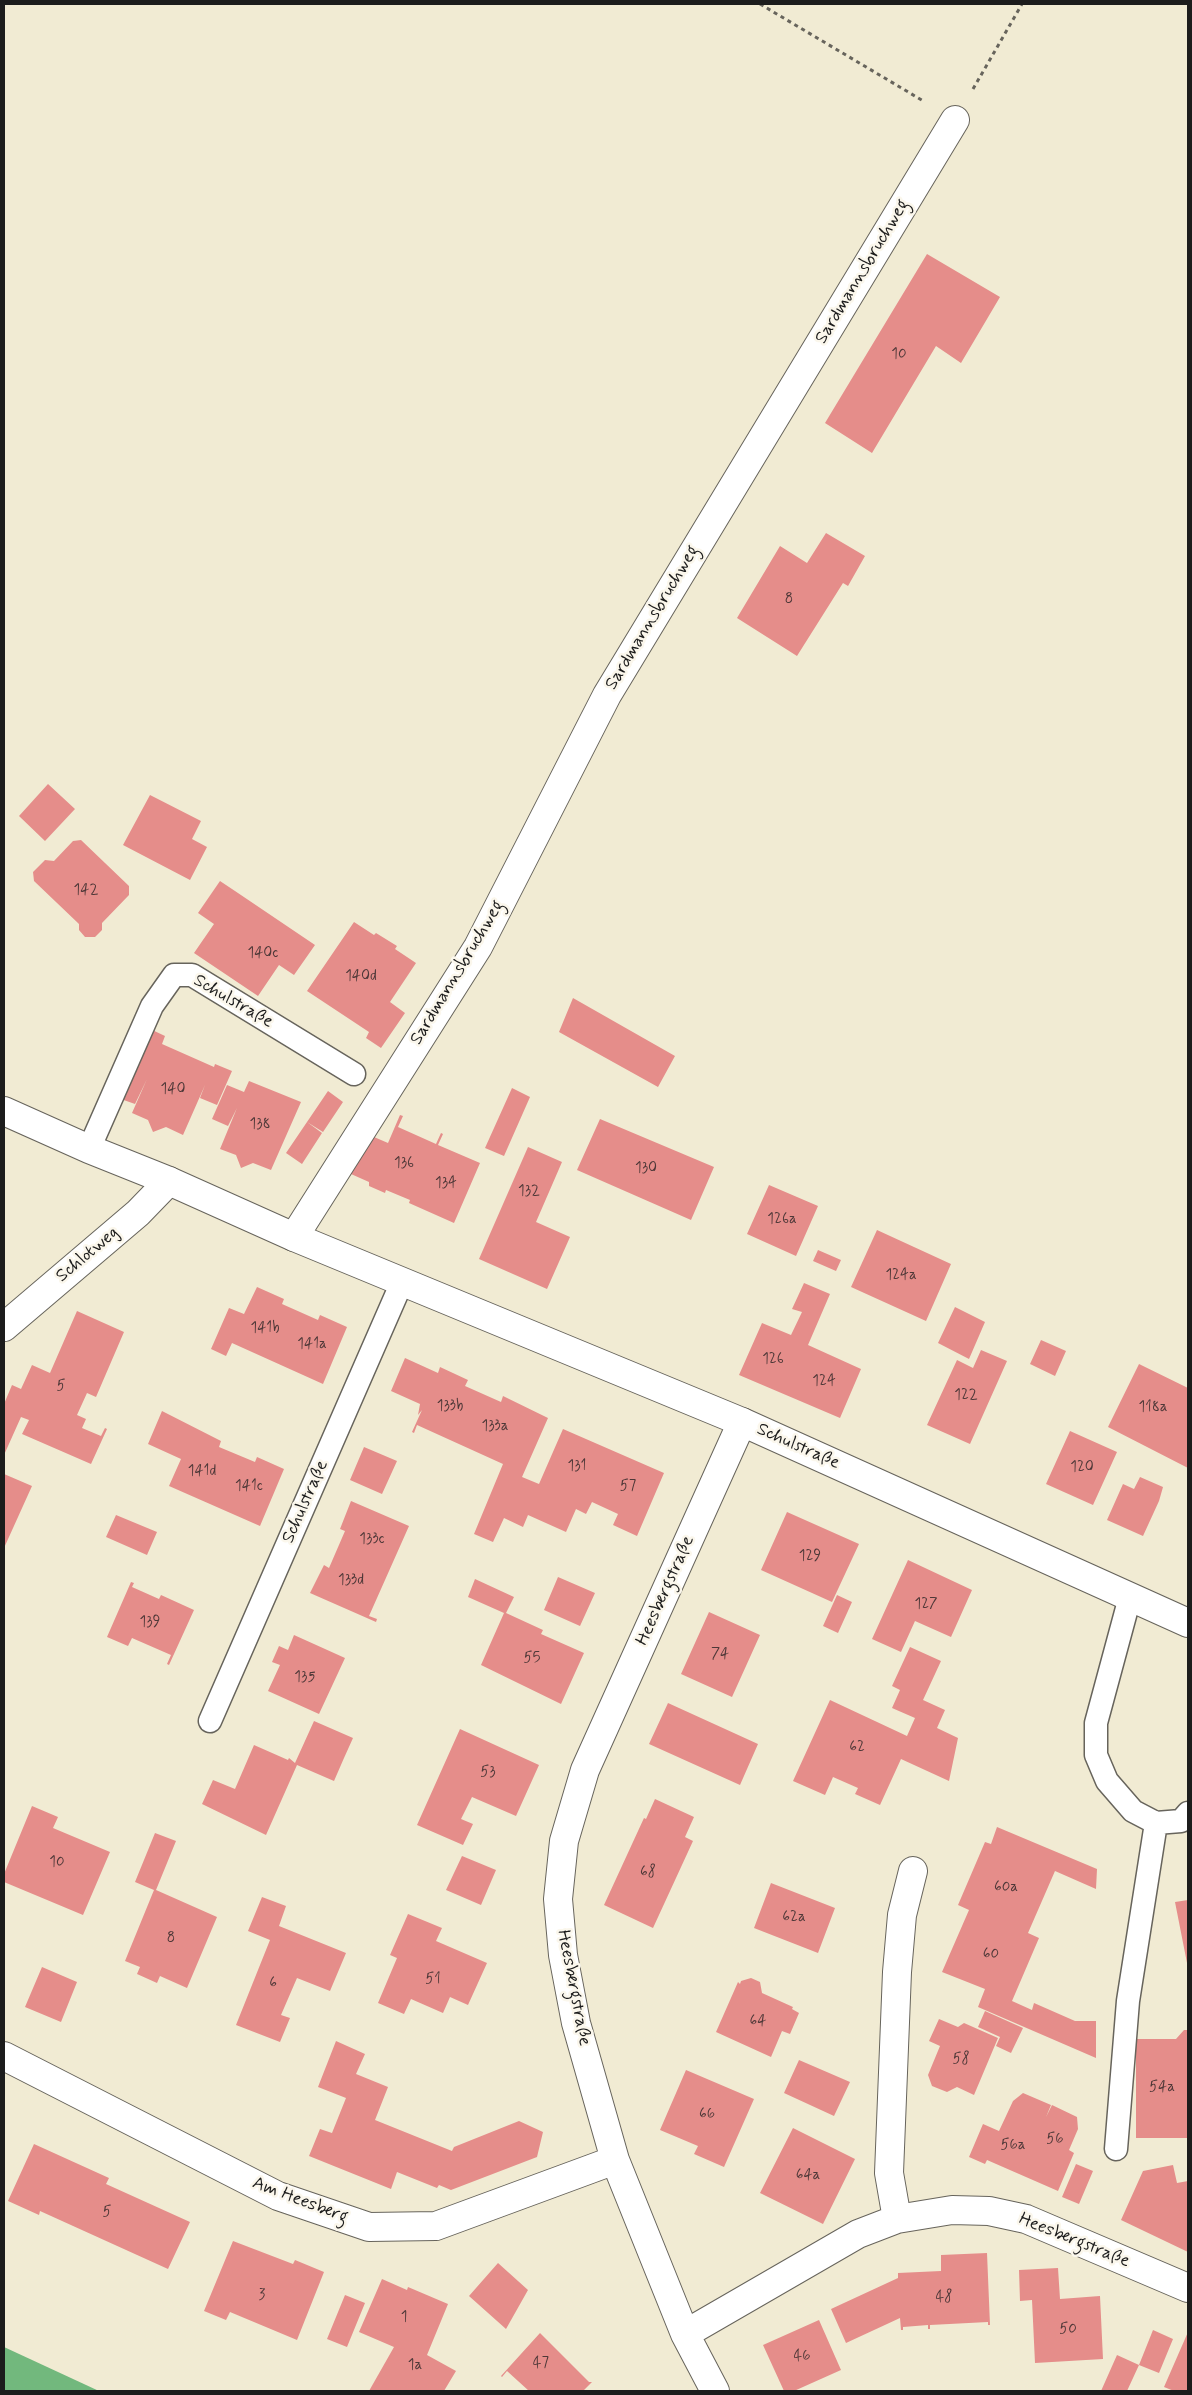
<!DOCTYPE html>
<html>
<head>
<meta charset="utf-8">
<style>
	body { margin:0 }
	#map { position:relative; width:1192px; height:2395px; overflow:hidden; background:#f1ebd3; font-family:Mynerve,sans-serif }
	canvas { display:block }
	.frame { position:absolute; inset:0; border:5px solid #1c1c1c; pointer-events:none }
</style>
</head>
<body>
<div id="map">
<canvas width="1192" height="2395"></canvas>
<div class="frame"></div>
</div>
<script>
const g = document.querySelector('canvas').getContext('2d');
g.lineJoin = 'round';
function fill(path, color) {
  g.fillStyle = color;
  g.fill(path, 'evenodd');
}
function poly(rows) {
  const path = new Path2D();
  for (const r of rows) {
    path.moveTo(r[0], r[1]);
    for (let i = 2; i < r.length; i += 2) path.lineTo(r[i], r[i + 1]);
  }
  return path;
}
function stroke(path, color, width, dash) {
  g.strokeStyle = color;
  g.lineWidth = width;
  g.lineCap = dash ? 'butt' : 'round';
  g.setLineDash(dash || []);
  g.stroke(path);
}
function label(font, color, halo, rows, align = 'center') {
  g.font = font + ' Mynerve,sans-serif';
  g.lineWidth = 5;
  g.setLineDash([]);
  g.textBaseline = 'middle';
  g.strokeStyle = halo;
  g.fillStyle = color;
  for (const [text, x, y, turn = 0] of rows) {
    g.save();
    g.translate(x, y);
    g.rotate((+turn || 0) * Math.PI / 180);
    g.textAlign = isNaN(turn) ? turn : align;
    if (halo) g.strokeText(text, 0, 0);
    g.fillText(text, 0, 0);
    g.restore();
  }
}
const forest = poly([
	[4,2347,99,2391,4,2391]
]);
const building = poly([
	[927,254,1000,297,961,363,936,346,872,453,825,423],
	[826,533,865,556,848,586,843,583,797,656,737,618,780,546,807,563],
	[48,784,75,809,45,841,19,816],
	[150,795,201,821,192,839,207,847,190,880,123,845],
	[81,840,129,886,129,895,102,923,102,930,95,937,85,937,79,930,79,924,34,881,33,872,45,860,54,861,73,841],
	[220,881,235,891,229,899,235,891,315,945,294,975,279,965,258,996,194,953,214,924,198,913],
	[354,922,374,935,376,933,397,946,395,949,416,963,390,1002,405,1013,381,1048,366,1038,369,1032,307,991],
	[573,998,675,1056,658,1087,559,1032],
	[148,1028,165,1036,162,1044,214,1067,215,1064,232,1071,217,1105,200,1098,205,1085,183,1135,166,1127,153,1132,148,1120,132,1113,147,1079,135,1104,118,1098],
	[249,1081,301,1102,271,1170,253,1163,241,1168,236,1155,220,1149,237,1108,228,1126,212,1119,227,1085,244,1092],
	[512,1088,530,1097,504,1156,485,1148],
	[328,1091,343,1102,323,1132,307,1122],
	[400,1115,403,1116,398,1127,436,1144,441,1133,443,1134,438,1145,480,1163,454,1223,409,1203,410,1200,386,1190,385,1193,369,1186,369,1182,351,1174,347,1177,374,1137,388,1143],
	[600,1119,714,1167,691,1220,577,1170],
	[307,1122,322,1133,302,1164,286,1153],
	[528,1147,562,1162,536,1222,570,1237,547,1289,479,1259],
	[769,1185,818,1206,796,1256,747,1234],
	[877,1230,951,1264,926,1321,851,1287],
	[818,1250,841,1260,836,1271,813,1261],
	[804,1283,830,1294,808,1345,861,1369,840,1418,739,1375,762,1323,791,1335,802,1312,792,1309],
	[257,1287,284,1299,282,1304,318,1320,320,1315,347,1327,323,1384,232,1343,226,1356,211,1349,229,1308,244,1314],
	[955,1307,985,1322,969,1359,938,1343],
	[77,1311,124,1332,96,1397,87,1393,77,1415,86,1419,82,1428,101,1436,105,1428,107,1429,91,1464,22,1434,29,1420,21,1417,4,1455,4,1404,12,1385,21,1389,32,1365,50,1373],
	[1041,1340,1066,1351,1055,1376,1030,1364],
	[981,1350,1007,1361,970,1444,927,1425,957,1360,973,1368],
	[405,1358,438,1373,440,1367,468,1380,465,1386,501,1402,503,1396,548,1418,522,1477,539,1484,563,1429,664,1473,637,1536,613,1525,618,1514,592,1502,586,1514,576,1509,566,1532,528,1515,523,1527,504,1518,493,1542,474,1534,503,1464,417,1425,414,1433,412,1432,422,1410,418,1415,420,1404,391,1391],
	[1139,1364,1188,1388,1188,1468,1108,1427],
	[162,1411,221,1441,219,1447,255,1462,257,1457,284,1469,260,1526,169,1486,181,1459,148,1444],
	[1070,1431,1117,1452,1093,1505,1046,1484],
	[364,1447,397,1461,382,1494,350,1480],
	[4,1474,32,1486,4,1548],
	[1140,1477,1163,1487,1159,1501,1143,1536,1107,1520,1123,1484,1134,1489],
	[351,1501,409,1526,369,1616,377,1619,376,1622,310,1593,324,1565,329,1568,345,1531,340,1529],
	[787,1512,859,1544,832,1602,761,1570],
	[116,1515,157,1532,147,1555,106,1537],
	[908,1560,972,1590,951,1637,915,1621,901,1652,872,1639],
	[558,1577,595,1593,580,1626,544,1610],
	[475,1579,514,1597,506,1613,543,1630,541,1634,584,1653,561,1704,481,1665,504,1613,468,1597],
	[131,1582,134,1583,132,1587,159,1599,161,1595,194,1610,169,1665,167,1664,171,1655,132,1638,128,1646,107,1637],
	[837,1595,852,1602,838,1633,823,1626],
	[709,1612,760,1635,732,1697,681,1674],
	[294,1635,345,1658,319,1714,268,1691,280,1665,272,1662,279,1646,288,1650],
	[910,1647,941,1661,923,1700,945,1710,937,1728,958,1738,949,1781,901,1759,880,1805,855,1794,858,1788,833,1777,825,1795,793,1781,830,1700,907,1736,915,1718,892,1708,900,1690,892,1686],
	[668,1703,758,1744,740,1785,649,1744],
	[314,1721,353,1738,344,1758,334,1781,297,1765,266,1835,202,1804,213,1780,235,1789,254,1745,288,1760,289,1758,295,1763],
	[460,1729,539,1765,516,1816,472,1797,461,1819,473,1824,463,1845,417,1825],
	[655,1799,694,1817,685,1837,693,1841,653,1928,604,1905,644,1818,646,1819],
	[32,1806,58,1817,53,1828,110,1852,83,1915,4,1882,4,1874],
	[997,1827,1097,1869,1096,1889,1055,1871,1028,1933,1039,1938,1012,2001,1032,2010,1034,2003,1075,2021,1096,2021,1096,2058,978,2007,985,1989,942,1972,969,1910,958,1905,985,1842,991,1844],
	[155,1833,176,1841,156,1890,217,1917,187,1988,160,1976,157,1983,137,1974,140,1967,125,1961,154,1890,135,1882],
	[462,1856,496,1870,481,1905,446,1890],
	[771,1883,835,1908,818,1953,754,1928],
	[262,1897,286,1906,279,1926,346,1953,330,1991,297,1978,281,2015,290,2018,280,2042,236,2025,270,1940,248,1931],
	[1188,1900,1188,1963,1187,1963,1175,1902],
	[408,1914,442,1928,436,1941,487,1963,468,2005,450,1997,443,2013,411,1999,404,2014,378,2003,397,1958,390,1955],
	[42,1967,77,1982,61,2022,25,2007],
	[751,1978,760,1982,762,1993,793,2007,792,2009,799,2013,790,2034,782,2031,771,2057,716,2032,738,1982,740,1984,741,1981],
	[985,2011,1023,2028,1011,2053,996,2046,1000,2037,978,2027],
	[939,2019,958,2027,964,2023,998,2038,974,2095,957,2087,947,2092,932,2086,928,2075,940,2046,929,2041],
	[1184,2030,1188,2030,1188,2138,1136,2138,1136,2039,1176,2039],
	[336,2041,365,2054,356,2074,388,2087,375,2120,452,2151,454,2147,519,2121,543,2132,537,2157,451,2190,439,2185,437,2188,397,2172,391,2189,309,2156,320,2129,332,2133,346,2098,318,2087],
	[799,2060,850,2082,834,2116,784,2093],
	[686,2070,754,2099,724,2167,694,2154,698,2146,660,2130],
	[1023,2093,1051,2105,1046,2117,1052,2105,1077,2117,1078,2129,1069,2150,1074,2153,1058,2191,987,2160,985,2164,969,2157,983,2124,999,2131,1013,2101],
	[793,2128,855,2159,823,2224,760,2193],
	[34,2144,109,2178,106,2184,190,2222,168,2269,40,2211,39,2215,8,2201],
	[1076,2164,1093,2171,1079,2204,1062,2197],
	[1173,2165,1177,2183,1188,2181,1188,2252,1121,2220,1143,2171],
	[233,2241,293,2264,295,2260,324,2272,297,2340,230,2312,226,2320,204,2311],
	[987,2253,990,2325,988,2325,988,2322,930,2325,930,2329,928,2329,928,2325,903,2327,903,2330,901,2330,900,2318,846,2343,831,2309,898,2278,898,2273,941,2271,941,2255],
	[498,2263,528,2290,506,2329,469,2296],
	[1058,2268,1060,2299,1100,2296,1103,2359,1035,2363,1032,2300,1020,2301,1019,2270],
	[382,2279,407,2290,408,2287,448,2304,427,2355,456,2371,444,2391,369,2391,394,2347,359,2332],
	[345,2295,365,2303,347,2347,327,2339],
	[819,2320,841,2370,794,2391,784,2391,763,2345],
	[1153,2330,1173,2339,1159,2373,1139,2365],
	[1188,2332,1188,2391,1174,2391,1164,2387],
	[540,2333,589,2382,592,2382,583,2391,529,2391,507,2371,502,2377,501,2376],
	[1117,2355,1139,2365,1127,2391,1101,2391]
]);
const path = poly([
	[760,4,925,102],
	[973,89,1022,4]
]);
const service = poly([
	[89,1149,152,1006,174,975,192,975,354,1074],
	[1130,1597,1096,1723,1096,1755,1107,1781,1133,1811,1156,1823,1181,1821,1188,1813],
	[210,1721,402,1282],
	[1116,2149,1128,2001,1156,1823]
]);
const minor = poly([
	[294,1237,478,947,607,695,955,120],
	[4,1327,138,1213,169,1181],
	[4,2056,278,2196,369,2227,436,2226,615,2160],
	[897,2219,889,2173,897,1972,902,1915,913,1871],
	[685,2334,858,2234,897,2219,952,2210,989,2211,1026,2219,1188,2288],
	[715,2391,685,2334,615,2160,576,2023,563,1955,558,1899,564,1841,585,1770,742,1422]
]);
const tertiary = poly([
	[4,1111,89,1149,169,1181,294,1237,742,1422,1188,1623]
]);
const numberNames = [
	["10",899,355],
	["8",789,600],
	["142",86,891],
	["140c",263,954],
	["140d",361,977],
	["140",173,1090],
	["138",260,1125],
	["136",404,1164],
	["130",646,1169],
	["134",446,1184],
	["132",529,1192],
	["126a",782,1220],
	["124a",901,1276],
	["141b",265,1329],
	["141a",312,1345],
	["126",773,1360],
	["124",824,1382],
	["5",61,1387],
	["122",966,1396],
	["133b",450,1407],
	["118a",1153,1408],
	["133a",495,1427],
	["131",577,1467],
	["120",1082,1468],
	["141d",202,1472],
	["141c",249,1487],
	["57",628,1487],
	["133c",372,1540],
	["129",810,1557],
	["133d",351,1581],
	["127",926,1605],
	["139",150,1623],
	["74",720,1655],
	["55",532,1659],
	["135",305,1678],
	["62",857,1748],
	["53",488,1773],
	["10",57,1863],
	["68",648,1873],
	["60a",1006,1888],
	["62a",794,1918],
	["8",171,1939],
	["60",991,1955],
	["51",433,1980],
	["6",273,1984],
	["64",758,2022],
	["58",961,2060],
	["54a",1162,2088],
	["66",707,2115],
	["56",1055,2140],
	["56a",1013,2146],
	["64a",808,2176],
	["5",107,2213],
	["3",262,2296],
	["48",944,2298],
	["1",404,2318],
	["50",1068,2330],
	["46",802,2357],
	["47",541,2364],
	["1a",415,2366]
];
const streetNames = [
	["Sardmannsbruchweg",863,272,-59],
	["Sardmannsbruchweg",653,618,-59],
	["Sardmannsbruchweg",458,973,-59],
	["Schulstraße",233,1002,30],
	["Schlotweg",88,1255,-40],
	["Schulstraße",798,1447,24],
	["Schulstraße",306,1502,-66],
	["Heesbergstraße",666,1591,-66],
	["Heesbergstraße",573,1988,79],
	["Am Heesberg",300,2201,21],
	["Heesbergstraße",1074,2241,22]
];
fill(forest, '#72b87d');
fill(building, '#e58d8a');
stroke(service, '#67645c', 25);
stroke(minor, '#67645c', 30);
stroke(tertiary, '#67645c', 30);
stroke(path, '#67645c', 3, [4, 4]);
stroke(service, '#fff', 22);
stroke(minor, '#fff', 28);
stroke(tertiary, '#fff', 28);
label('15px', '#4e3838', null, numberNames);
label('18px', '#1c1c1c', '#fbf7ec', streetNames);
</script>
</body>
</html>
